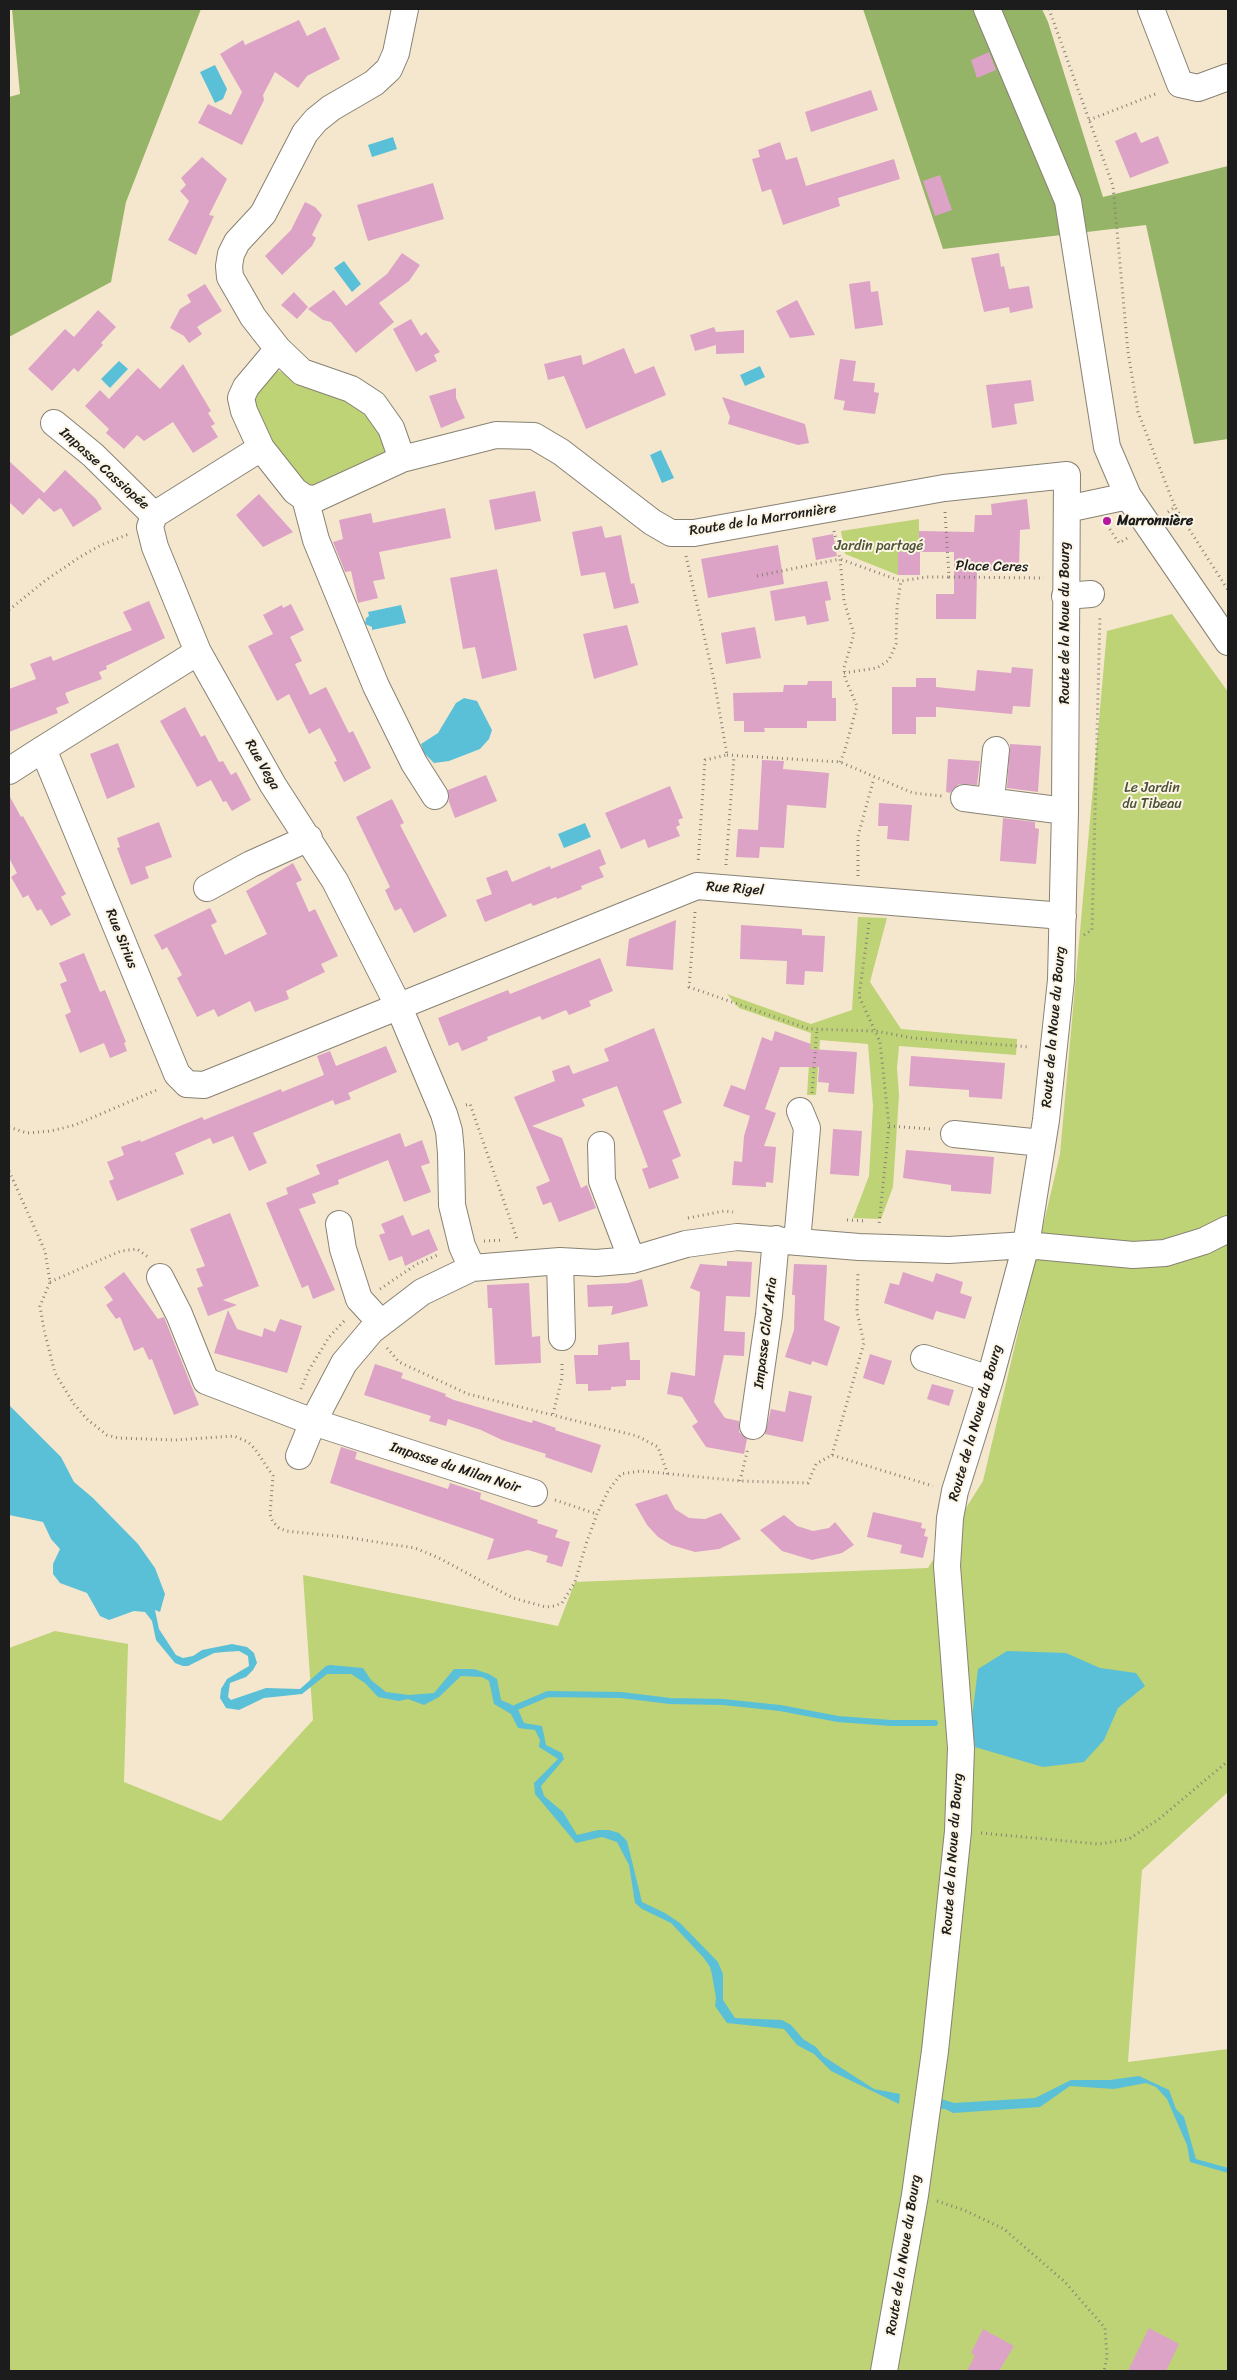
<!DOCTYPE html>
<html>
<head>
<meta charset="utf-8">
<style>
	body { margin:0 }
	#map { position:relative; width:1237px; height:2380px; overflow:hidden; background:#f5e7cd; font-family:Sriracha,sans-serif }
	canvas { display:block }
	.frame { position:absolute; inset:0; border:10px solid #1c1c1c; pointer-events:none }
</style>
</head>
<body>
<div id="map">
<canvas width="1237" height="2380"></canvas>
<div class="frame"></div>
</div>
<script>
const g = document.querySelector('canvas').getContext('2d');
g.lineJoin = 'round';
function fill(path, color) {
  g.fillStyle = color;
  g.fill(path, 'evenodd');
}
function poly(rows) {
  const path = new Path2D();
  for (const r of rows) {
    path.moveTo(r[0], r[1]);
    for (let i = 2; i < r.length; i += 2) path.lineTo(r[i], r[i + 1]);
  }
  return path;
}
function stroke(path, color, width, dash) {
  g.strokeStyle = color;
  g.lineWidth = width;
  g.lineCap = dash ? 'butt' : 'round';
  g.setLineDash(dash || []);
  g.stroke(path);
}
function label(font, color, halo, rows, align = 'center') {
  g.font = font + ' Sriracha,sans-serif';
  g.lineWidth = 4;
  g.setLineDash([]);
  g.textBaseline = 'middle';
  g.strokeStyle = halo;
  g.fillStyle = color;
  for (const [text, x, y, turn = 0] of rows) {
    g.save();
    g.translate(x, y);
    g.rotate((+turn || 0) * Math.PI / 180);
    g.textAlign = isNaN(turn) ? turn : align;
    if (halo) g.strokeText(text, 0, 0);
    g.fillText(text, 0, 0);
    g.restore();
  }
}
const green = poly([
	[279,371,355,398,385,440,385,452,380,462,316,487,302,483,292,472,255,414,252,396,273,372],
	[919,519,919,552,898,575,845,554,841,531],
	[1172,614,1228,692,1228,1792,1142,1870,1128,2062,1228,2049,1228,2371,9,2371,9,1648,55,1631,128,1644,124,1782,221,1821,313,1720,303,1575,558,1626,575,1582,928,1568,983,1481,1060,1154,1107,631],
	[858,917,887,918,870,982,901,1029,1017,1039,1016,1055,899,1046,897,1068,899,1095,893,1187,881,1219,853,1218,869,1176,873,1106,868,1044,820,1040,816,1095,807,1095,811,1033,739,1008,727,994,811,1024,852,1010]
]);
const forest = poly([
	[12,9,201,9,126,202,111,282,9,337,9,97,20,94],
	[863,9,1042,9,1048,22,1103,197,1228,166,1228,439,1194,444,1146,225,943,249]
]);
const water = poly([
	[215,65,227,89,223,99,215,103,200,72],
	[393,137,397,149,372,157,368,145],
	[344,261,361,284,352,292,334,268],
	[119,361,128,369,110,388,101,379],
	[760,366,765,377,745,386,740,375],
	[661,450,674,478,662,483,650,455],
	[401,605,406,623,372,630,372,627,365,624,366,618,369,616,368,612],
	[464,698,477,701,492,730,489,739,480,749,449,761,434,763,424,753,421,744,438,733,456,703],
	[585,823,591,837,564,848,558,834],
	[9,1405,61,1457,74,1482,93,1498,138,1544,155,1568,165,1594,160,1612,155,1610,159,1629,176,1655,183,1658,193,1656,202,1650,232,1644,247,1647,254,1653,257,1663,253,1670,246,1677,230,1683,228,1697,231,1700,266,1688,300,1689,326,1666,330,1665,363,1668,371,1680,386,1692,409,1695,434,1693,454,1669,474,1669,489,1674,497,1679,501,1700,517,1707,524,1723,542,1726,546,1745,562,1753,564,1759,541,1786,544,1796,563,1812,577,1835,598,1830,609,1830,619,1833,627,1841,642,1902,665,1913,680,1923,718,1962,723,1974,723,2000,735,2018,782,2020,791,2025,803,2039,816,2047,823,2056,874,2089,900,2094,899,2104,831,2071,814,2054,797,2045,784,2029,727,2023,715,2006,716,1998,712,1975,710,1967,703,1957,671,1923,642,1909,635,1903,629,1865,617,1842,602,1837,576,1843,535,1794,534,1783,558,1759,539,1747,540,1740,535,1730,518,1728,511,1714,494,1704,489,1681,482,1677,461,1676,439,1697,424,1705,408,1699,399,1701,378,1697,365,1683,351,1674,327,1674,302,1694,264,1698,239,1710,226,1708,220,1698,221,1689,227,1679,249,1666,248,1656,239,1651,224,1652,214,1653,188,1666,183,1666,175,1663,156,1640,152,1621,145,1612,134,1611,109,1620,100,1616,87,1593,60,1583,53,1574,53,1564,60,1549,51,1539,43,1522,9,1515],
	[1007,1651,1066,1653,1100,1668,1136,1673,1145,1686,1118,1708,1104,1740,1084,1762,1043,1767,975,1747,972,1717,978,1669],
	[1139,2076,1169,2090,1176,2109,1184,2117,1196,2159,1228,2168,1228,2173,1190,2162,1187,2145,1167,2099,1156,2087,1146,2083,1114,2089,1070,2086,1040,2107,953,2113,945,2109,930,2109,938,2098,954,2103,1035,2098,1071,2080,1110,2080]
]);
const stream = poly([
	[517,1707,548,1694,621,1695,670,1701,723,1702,780,1708,838,1719,891,1723,935,1723]
]);
const building = poly([
	[299,20,307,36,325,27,340,59,307,76,298,88,275,72,263,95,264,100,242,145,198,123,208,104,231,115,242,92,220,54,243,40,245,45],
	[989,52,996,70,977,78,971,60],
	[871,90,878,110,811,132,805,112],
	[1136,132,1141,143,1158,136,1169,163,1130,178,1115,141],
	[780,142,786,160,797,157,806,186,894,159,900,179,838,198,840,206,783,225,771,189,762,192,752,159,760,157,758,150],
	[202,157,227,179,209,215,214,216,196,255,168,240,189,201,180,191,186,185,181,178],
	[940,175,952,210,935,216,923,181],
	[433,183,444,219,368,241,357,205],
	[305,202,315,207,322,215,312,235,316,238,312,246,282,275,265,256,291,230],
	[402,253,420,265,409,281,379,303,394,322,356,353,331,322,323,320,308,309,334,290,346,306,387,274],
	[999,253,1001,267,1004,266,1009,289,1029,286,1033,308,1010,313,1009,307,984,312,971,258],
	[870,281,871,292,878,291,883,325,855,329,849,284],
	[205,284,222,311,197,327,202,334,189,343,184,336,170,328,180,309,191,302,187,295],
	[294,292,308,307,297,319,281,305],
	[797,300,815,335,790,338,776,311],
	[98,310,116,327,101,343,103,345,78,372,74,368,52,391,28,369,65,329,74,337],
	[411,319,421,336,426,332,440,352,434,355,437,361,416,372,393,329],
	[714,327,716,332,744,330,744,353,716,354,716,345,695,351,690,335],
	[624,348,635,374,654,366,666,395,586,429,564,376,548,380,544,364,581,355,583,365],
	[840,359,856,361,853,381,875,383,874,392,879,393,875,414,843,410,845,401,834,399],
	[183,364,211,411,208,413,215,424,211,426,218,437,193,453,173,422,144,441,137,435,124,449,106,433,109,429,85,406,100,390,109,399,138,368,160,389],
	[1031,380,1034,401,1014,404,1017,424,992,428,986,385],
	[456,388,456,398,465,418,441,428,429,396],
	[722,397,805,424,809,443,798,445,728,424,730,417],
	[9,461,44,493,65,470,96,499,102,509,73,527,61,508,54,512,39,498,23,515,9,502],
	[535,491,541,521,495,530,489,500],
	[259,494,293,532,263,547,236,515],
	[1027,499,1030,529,1020,530,1019,571,977,571,976,619,936,619,936,594,954,594,954,552,920,552,920,575,898,575,898,552,919,552,919,531,974,532,975,515,992,515,991,504],
	[445,508,451,538,379,552,385,579,373,581,378,598,358,603,351,571,345,572,333,542,343,539,339,520,371,513,373,523],
	[602,526,605,538,621,535,631,584,634,583,639,603,614,609,605,572,581,576,572,532],
	[833,534,837,556,816,560,812,538],
	[778,545,784,584,708,598,701,559],
	[497,569,517,670,482,679,475,647,463,649,450,578],
	[827,581,831,600,825,601,829,621,807,625,805,616,775,621,770,591],
	[149,601,165,638,106,666,107,669,99,672,102,679,65,693,69,703,56,708,58,713,9,732,9,689,36,679,30,664,51,656,53,661,132,630,123,612],
	[291,604,304,630,290,637,302,661,295,664,310,695,326,687,349,733,353,731,371,768,344,782,334,762,337,761,320,728,309,734,289,694,277,701,248,646,273,634,263,615,282,605,283,608],
	[627,625,638,665,594,679,583,634],
	[755,627,761,658,726,664,721,633],
	[1012,667,1033,669,1030,707,1013,706,1012,714,936,707,936,717,916,717,916,734,892,734,892,687,916,687,916,678,936,678,936,687,975,691,977,670,1011,673],
	[808,681,832,681,832,698,836,698,836,721,807,721,807,728,764,728,765,732,744,732,744,721,734,721,733,693,783,692,784,685,807,685],
	[185,707,201,737,205,735,219,762,223,761,231,775,236,772,251,800,232,811,226,801,223,802,211,780,197,787,160,721],
	[118,743,135,787,107,799,90,754],
	[1010,744,1041,746,1038,792,1007,788],
	[948,759,980,761,977,785,959,784,950,793,946,792],
	[762,760,784,761,783,769,829,773,826,808,787,805,784,848,760,847,759,858,736,857,738,829,758,830],
	[486,775,497,801,455,818,449,802,448,790],
	[670,786,683,818,678,820,680,825,676,827,680,836,648,848,645,839,621,849,605,813],
	[9,795,21,817,23,816,66,894,61,897,71,915,51,926,41,909,37,911,28,895,23,898,11,877,17,873,9,858],
	[392,799,404,823,400,825,447,916,414,933,401,908,395,911,390,901,385,890,390,887,356,817],
	[879,803,912,805,909,841,887,839,888,826,878,826],
	[1003,818,1035,822,1035,828,1039,829,1036,864,1000,861],
	[159,822,172,857,145,867,149,878,131,885,117,848,120,847,117,838],
	[600,849,606,864,599,867,604,877,581,886,582,889,557,899,556,897,533,906,531,903,485,922,476,900,492,894,486,878,507,870,512,882,550,866,551,869],
	[293,863,302,880,296,883,309,912,315,909,338,956,321,964,325,972,286,991,289,999,255,1012,250,1001,218,1017,214,1009,197,1017,177,978,182,975,167,947,162,950,154,935,210,908,217,922,211,925,225,955,267,934,246,891],
	[676,920,673,970,626,966,629,939],
	[741,925,802,929,802,935,825,936,823,972,805,971,804,985,786,984,787,961,740,959],
	[84,953,100,992,105,990,126,1042,124,1043,127,1051,110,1058,104,1043,80,1053,65,1015,71,1012,60,984,67,981,59,963],
	[600,958,613,991,589,1001,591,1006,569,1015,566,1010,542,1020,540,1016,487,1037,488,1040,462,1051,458,1042,449,1046,438,1018,508,990,510,994],
	[654,1028,682,1103,663,1111,681,1156,672,1160,679,1178,649,1189,642,1169,648,1167,617,1086,582,1099,585,1106,532,1126,562,1138,581,1188,587,1185,596,1208,559,1222,551,1202,543,1205,536,1187,550,1181,514,1097,555,1081,552,1071,569,1065,573,1074,609,1061,604,1049],
	[775,1031,811,1044,810,1049,857,1052,854,1094,828,1092,829,1083,818,1082,819,1067,780,1067,765,1109,776,1113,764,1146,776,1147,773,1183,766,1182,766,1187,732,1185,734,1161,742,1162,744,1136,750,1116,723,1106,731,1085,745,1090,762,1037,772,1041],
	[386,1046,397,1072,348,1093,351,1099,335,1105,333,1100,253,1133,267,1163,249,1171,233,1136,213,1144,210,1138,175,1153,184,1174,117,1201,109,1181,114,1179,107,1162,124,1155,121,1147,140,1140,141,1142,202,1117,204,1120,281,1089,282,1092,324,1075,317,1056,330,1051,336,1066],
	[911,1056,1005,1063,1002,1099,969,1097,969,1090,909,1086],
	[833,1129,862,1131,859,1176,830,1174],
	[400,1133,405,1147,422,1140,430,1163,421,1166,431,1192,404,1202,388,1160,338,1180,339,1184,312,1194,316,1203,299,1209,335,1290,313,1299,308,1285,302,1288,266,1203,288,1194,286,1188,320,1174,316,1165],
	[906,1150,994,1157,991,1194,951,1191,951,1185,903,1178],
	[230,1213,259,1286,223,1300,237,1305,208,1316,197,1288,203,1286,196,1269,205,1266,190,1229],
	[403,1215,412,1236,429,1229,438,1250,405,1266,402,1256,389,1261,379,1235,385,1233,381,1224],
	[727,1261,752,1262,750,1297,726,1296,724,1331,745,1332,744,1356,724,1355,714,1402,725,1418,739,1421,739,1432,747,1439,744,1454,706,1447,692,1426,698,1422,682,1397,667,1394,671,1372,695,1376,700,1292,690,1288,700,1264,727,1266],
	[794,1264,827,1265,824,1320,840,1327,827,1366,812,1361,811,1365,785,1357,794,1330,795,1295,792,1295],
	[124,1272,158,1319,164,1317,199,1405,174,1415,152,1359,149,1360,143,1347,134,1351,120,1317,116,1319,106,1305,113,1300,104,1287],
	[903,1272,933,1282,936,1273,963,1282,960,1293,972,1297,965,1319,936,1311,933,1320,884,1303,890,1283,899,1285],
	[642,1279,648,1306,611,1315,613,1306,588,1307,587,1285,628,1283],
	[529,1283,532,1337,540,1336,541,1363,495,1365,492,1308,488,1308,487,1285],
	[228,1310,237,1329,262,1337,264,1328,275,1332,280,1319,302,1326,287,1373,214,1353],
	[629,1342,630,1360,640,1360,640,1380,626,1380,626,1386,611,1387,611,1390,588,1391,588,1384,576,1384,574,1355,598,1355,598,1345],
	[870,1354,892,1361,884,1385,863,1378],
	[375,1364,403,1373,401,1378,446,1394,445,1396,454,1400,532,1423,533,1420,556,1428,555,1430,601,1445,592,1473,545,1457,546,1454,502,1440,481,1430,448,1419,446,1426,429,1421,431,1416,364,1395],
	[932,1384,954,1390,949,1406,927,1399],
	[789,1391,812,1396,803,1442,765,1434,771,1409,785,1412],
	[341,1447,357,1452,355,1459,448,1489,450,1483,481,1493,480,1499,538,1520,537,1523,558,1530,555,1537,570,1542,562,1567,546,1562,548,1556,528,1550,487,1560,494,1539,330,1483],
	[667,1494,675,1509,689,1518,705,1519,721,1513,741,1539,719,1549,695,1552,671,1545,658,1537,647,1525,635,1504],
	[873,1512,922,1523,921,1528,926,1529,924,1536,928,1537,923,1558,900,1553,902,1545,867,1537],
	[784,1515,797,1526,813,1531,829,1528,835,1522,854,1545,842,1553,812,1560,782,1551,760,1530],
	[1149,2328,1179,2344,1166,2371,1128,2371],
	[983,2329,1014,2346,999,2371,967,2371,975,2356,971,2353]
]);
const path = poly([
	[1049,9,1113,186,1128,352,1138,412,1175,507],
	[1089,120,1158,93],
	[945,512,949,577,1044,578],
	[1168,512,1175,507,1228,590],
	[1107,525,1119,543,1129,537],
	[834,531,840,559,901,581,927,577,949,577],
	[686,556,714,680,727,755,705,760,698,863],
	[757,576,840,559,844,601,854,634,844,668,845,678,857,706,844,753,840,762],
	[9,610,46,580,80,557,101,545,129,534],
	[844,673,877,668,889,660,896,644,897,606,901,581],
	[727,755,840,762,913,793,942,796],
	[726,865,734,756],
	[858,876,858,836,874,778],
	[695,912,689,987,809,1029,875,1031,913,1038,1030,1047],
	[869,923,859,996,880,1042,889,1126,879,1225],
	[1084,935,1092,930,1100,616],
	[812,1093,817,1029],
	[466,1105,470,1104,517,1239],
	[889,1126,931,1129],
	[9,1127,27,1133,51,1131,75,1125,159,1089],
	[9,1171,45,1251,50,1282,40,1306,44,1330,55,1373,74,1404,88,1420,107,1435,118,1438,175,1440,234,1436,248,1442,255,1449,273,1476,270,1514,273,1522,279,1528,286,1531,345,1537,415,1548,439,1558,513,1598,546,1607,554,1606,562,1603,575,1582,586,1544,597,1514,608,1491,621,1474,641,1471,740,1481,808,1483,816,1464,832,1455,933,1486],
	[688,1218,724,1211,733,1212],
	[847,1220,865,1221],
	[484,1241,503,1240],
	[50,1282,121,1251,137,1249,148,1257],
	[380,1289,417,1264,440,1254],
	[387,1348,399,1362,468,1394,637,1436,658,1447,668,1475],
	[301,1389,309,1370,329,1337,346,1319],
	[553,1414,562,1378,562,1360],
	[832,1455,864,1343,857,1312,858,1271],
	[740,1481,748,1448],
	[555,1500,597,1514],
	[981,1833,1099,1844,1129,1839,1159,1819,1228,1761],
	[937,2201,964,2210,1004,2229,1065,2282,1105,2328,1107,2357,1104,2371]
]);
const minor = poly([
	[987,9,1068,201,1107,447,1128,496,1228,642],
	[1151,9,1180,84,1198,88,1228,77],
	[278,349,246,387,241,398,244,411,261,448,295,491,305,498,315,499,402,459,496,435,534,436,561,452,652,522,671,533,694,533,944,488,1067,475,1065,811,1061,980,1046,1120,1026,1245,990,1379,955,1491,950,1518,947,1566,961,1748,958,1831,935,2051,915,2195,884,2371],
	[54,423,93,455,154,515],
	[402,459,391,428,374,404,351,389,302,372,278,349,253,317,230,277,229,266,231,254,237,242,263,214,305,133,316,120,331,108,374,83,389,69,396,53,405,9],
	[305,498,316,540,376,686,414,763,435,796],
	[1067,509,1128,496],
	[154,515,150,527,155,547,198,652,273,785,335,881,398,1005,444,1114,449,1131,451,1153,452,1205,462,1246,472,1268],
	[154,515,261,448],
	[1065,596,1091,594],
	[198,652,43,749,177,1074,187,1084,204,1085,697,886,1063,916],
	[9,771,43,749],
	[964,798,1065,811],
	[991,800,996,750],
	[207,888,251,864,309,838],
	[954,1134,1042,1143],
	[601,1145,602,1181,632,1260],
	[339,1224,343,1249,359,1299,381,1323],
	[797,1242,807,1128,800,1111],
	[560,1261,562,1337],
	[160,1277,179,1314,206,1381,313,1422,534,1493],
	[924,1358,990,1379],
	[753,1426,769,1315,776,1239],
	[299,1456,313,1422,344,1363,371,1331,422,1292,472,1268,560,1261,596,1263,632,1260,686,1244,737,1237,859,1247,949,1250,1026,1245,1133,1255,1165,1253,1204,1241,1228,1229]
]);
const markers = [
	[1107,521,5,"#b5179e"]
];
const streetNames = [
	["Impasse Cassiopée",104,469,42],
	["Route de la Marronnière",763,520,-9],
	["Place Ceres",992,567,1],
	["Route de la Noue du Bourg",1065,623,-90],
	["Rue Vega",262,765,60],
	["Rue Rigel",735,889,4],
	["Rue Sirius",121,939,68],
	["Route de la Noue du Bourg",1054,1027,-85],
	["Impasse Clod'Aria",766,1333,-83],
	["Route de la Noue du Bourg",976,1423,-74],
	["Impasse du Milan Noir",455,1468,18],
	["Route de la Noue du Bourg",953,1854,-86],
	["Route de la Noue du Bourg",904,2255,-81]
];
const poiNames = [
	["Marronnière",1117,521]
];
const parkNames = [
	["Jardin partagé",879,546],
	["Le Jardin",1152,788],
	["du Tibeau",1152,804]
];
fill(green, '#bed276');
fill(forest, '#96b467');
fill(water, '#5ac0d8');
stroke(stream, '#5ac0d8', 6);
fill(building, '#dca3c7');
stroke(minor, '#888274', 28);
stroke(path, '#888274', 3, [1, 4]);
stroke(minor, '#fff', 26);
for (const [x, y, r, color] of markers) {
  const dot = new Path2D();
  dot.arc(x, y, r, 0, 2 * Math.PI);
  g.fillStyle = color;
  g.fill(dot);
  stroke(dot, '#fcf5e5', 2);
}
label('14px', '#1c1c1c', '#fcf5e5', streetNames);
label('bold 14px', '#1c1c1c', '#fcf5e5', poiNames, 'left');
label('14px', '#4d5337', '#fcf5e5', parkNames);
</script>
</body>
</html>
